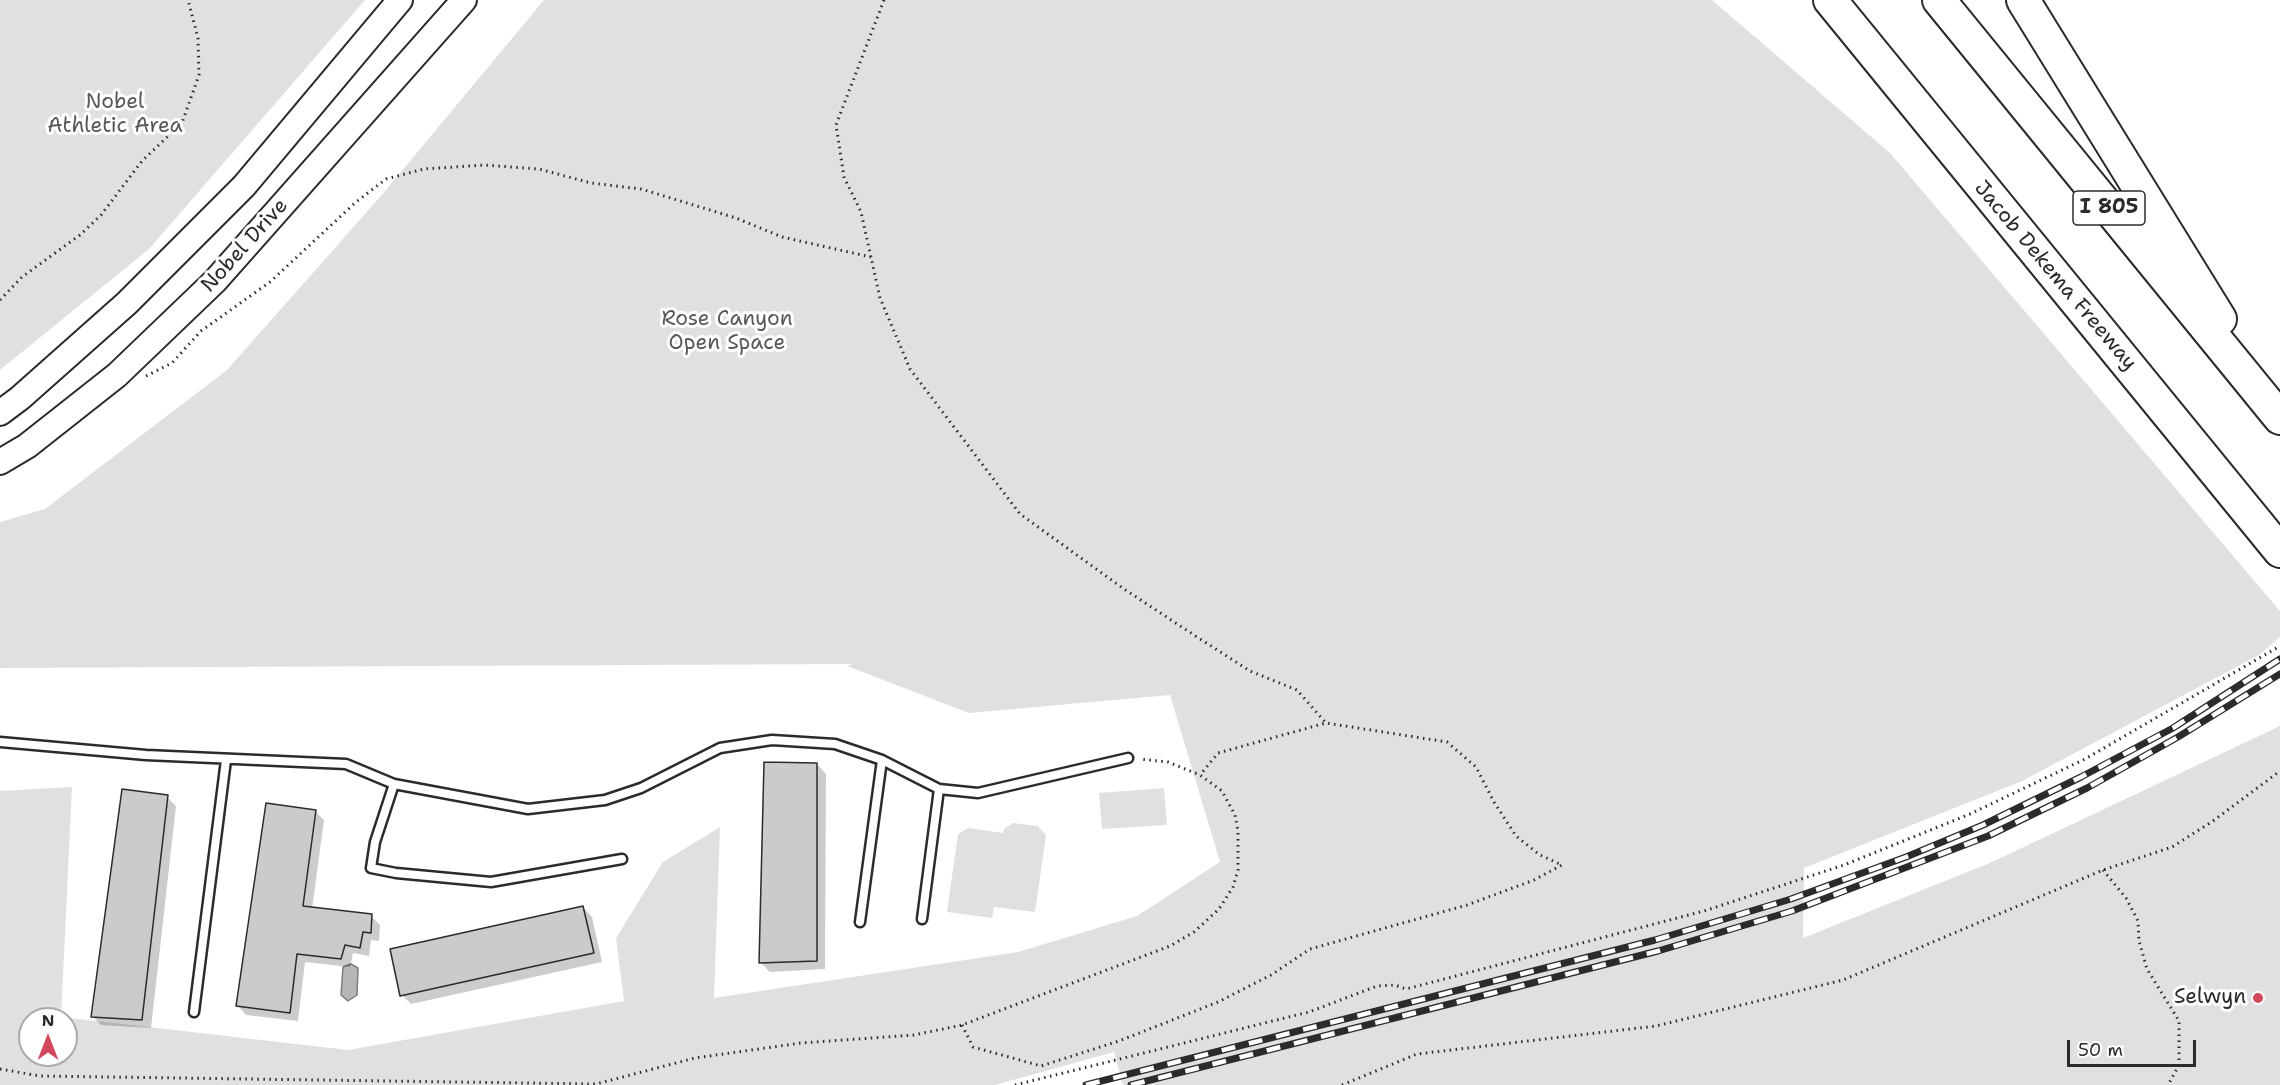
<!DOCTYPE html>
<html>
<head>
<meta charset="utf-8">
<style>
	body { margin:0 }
	#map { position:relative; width:2280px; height:1085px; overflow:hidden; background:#fff; font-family:"Shantell Sans",sans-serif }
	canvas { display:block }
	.north { position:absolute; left:18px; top:1007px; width:60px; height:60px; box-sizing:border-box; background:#fff; border:2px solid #aaa; border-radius:50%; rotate:0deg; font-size:16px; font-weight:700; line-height:24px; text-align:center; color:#2b2b2b }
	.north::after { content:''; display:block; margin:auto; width:21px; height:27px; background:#d1495b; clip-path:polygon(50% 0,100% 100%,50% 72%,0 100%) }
	.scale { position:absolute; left:2067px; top:1040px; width:129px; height:27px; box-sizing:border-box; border:3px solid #2b2b2b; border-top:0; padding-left:8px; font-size:18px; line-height:21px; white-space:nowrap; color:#2b2b2b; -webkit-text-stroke:4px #fff; paint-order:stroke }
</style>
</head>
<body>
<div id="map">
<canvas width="2280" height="1085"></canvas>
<div class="north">N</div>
<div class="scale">50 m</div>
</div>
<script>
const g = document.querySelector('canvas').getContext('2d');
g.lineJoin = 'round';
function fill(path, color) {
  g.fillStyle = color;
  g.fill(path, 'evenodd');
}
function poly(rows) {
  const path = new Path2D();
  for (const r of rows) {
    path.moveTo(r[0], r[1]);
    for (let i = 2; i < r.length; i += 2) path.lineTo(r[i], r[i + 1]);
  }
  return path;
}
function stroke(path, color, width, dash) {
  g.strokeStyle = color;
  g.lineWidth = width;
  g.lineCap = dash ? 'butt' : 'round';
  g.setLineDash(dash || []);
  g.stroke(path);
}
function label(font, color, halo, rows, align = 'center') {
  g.font = font + ' "Shantell Sans",sans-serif';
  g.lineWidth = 6;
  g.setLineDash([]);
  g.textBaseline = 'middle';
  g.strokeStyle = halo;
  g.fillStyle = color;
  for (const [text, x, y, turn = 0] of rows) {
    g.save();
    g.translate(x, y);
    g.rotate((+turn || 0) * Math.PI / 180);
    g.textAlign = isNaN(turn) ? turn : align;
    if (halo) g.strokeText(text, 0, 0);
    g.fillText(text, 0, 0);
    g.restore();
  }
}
const green = poly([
	[0,0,365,0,149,249,0,370],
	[544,0,1712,0,1890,153,2280,611,2280,637,2259,655,2022,781,1804,868,1803,938,1990,863,2280,726,2280,1085,1123,1085,1114,1052,995,1085,0,1085,0,791,72,787,61,1017,348,1050,624,1001,616,938,663,862,720,827,714,998,1018,952,1137,916,1220,862,1170,695,969,713,847,666,853,664,0,668,0,522,45,509,227,370,380,197],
	[30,1019,66,1019,66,1055,30,1055],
	[1164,788,1167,825,1102,829,1099,793],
	[1013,823,1038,826,1046,835,1035,912,994,907,992,918,947,912,958,834,968,828,1003,833,1004,829]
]);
const water = poly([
	[351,964,358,968,357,995,348,1001,341,995,343,967,351,964]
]);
const shadow = poly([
	[817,764,826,774,825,969,770,972,761,963],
	[167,797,176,806,151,1028,101,1025,92,1016],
	[315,811,324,820,312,909,371,916,380,925,379,941,371,940,369,956,353,953,350,967,305,962,298,1021,246,1015,238,1006],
	[583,907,592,917,602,962,411,1004,402,995]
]);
const building = poly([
	[764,762,817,763,817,961,759,963,764,762],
	[122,789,168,795,142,1020,91,1017,122,789],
	[266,803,316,810,303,906,372,914,371,933,363,932,360,948,345,945,341,959,297,954,290,1013,236,1006,266,803],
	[583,906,594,953,400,996,390,949,583,906]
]);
const path = poly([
	[884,0,836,125,844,177,861,212,880,298,910,369,1020,514,1124,589,1197,637,1250,671,1297,690,1326,723],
	[0,300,22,277,80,235,101,215,142,161,182,123,199,75,198,38,188,0],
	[146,376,172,363,201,331,270,282,356,202,386,179,424,169,484,165,539,169,591,183,641,189,736,218,782,237,871,257],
	[2103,870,2126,898,2138,921,2139,941,2147,969,2179,1021,2179,1065,2168,1085],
	[962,1025,973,1047,1041,1066,1119,1041,1218,1002,1271,975,1310,949,1467,905,1534,880,1562,865,1540,855,1516,836,1494,802,1476,767,1447,742,1326,723,1218,753,1200,775],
	[0,1069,40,1076,596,1084,695,1058,801,1043,914,1035,962,1025,1170,946,1194,932,1219,909,1233,887,1238,870,1238,831,1235,815,1222,791,1200,775,1168,762,1139,759],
	[1015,1085,1309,1012,1377,986,1395,985,1406,989,1704,911,1844,865,1970,814,2085,759,2280,646],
	[1342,1085,1417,1054,1656,1026,1843,980,2103,870,2172,847,2213,821,2280,771]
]);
const service = poly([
	[0,742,146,755,346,764,394,784,528,809,605,800,641,788,720,748,772,740,835,744,882,760,939,789,978,793,1128,758],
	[394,784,375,842,371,868,396,873,491,882,622,859],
	[922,919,939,789],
	[860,922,882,760],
	[194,1012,226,760]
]);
const secondary = poly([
	[0,413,20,398,127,303,244,186,400,0],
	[0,462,27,446,117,375,215,281,464,0]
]);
const motorway = poly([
	[1830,0,2280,551],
	[1939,0,2280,418],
	[2023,0,2220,319]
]);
const rail = poly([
	[1086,1085,1655,940,1791,899,1906,857,1983,825,2081,777,2173,728,2280,659],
	[1131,1085,1658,951,1792,911,1988,836,2087,788,2178,737,2280,674]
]);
const markers = [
	[2258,998,6,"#d1495b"]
];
const shields = [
	[2109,208,72]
];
const shieldNames = [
	["I 805",2109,208]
];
const parkNames = [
	["Nobel",115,103],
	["Athletic Area",115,127],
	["Rose Canyon",727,320],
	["Open Space",727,344]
];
const streetNames = [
	["Nobel Drive",245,246,-48],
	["Jacob Dekema Freeway",2055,276,50]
];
const poiNames = [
	["Selwyn",2246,998]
];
fill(green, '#e0e0e0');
fill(water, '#b6b6b6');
stroke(water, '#7e7e7e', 1.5);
fill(shadow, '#0003');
fill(building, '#cbcbcb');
stroke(building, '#2b2b2b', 1.5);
stroke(service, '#2b2b2b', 13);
stroke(secondary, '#2b2b2b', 28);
stroke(motorway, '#2b2b2b', 36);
stroke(path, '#2b2b2b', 3, [1.5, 4.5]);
stroke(service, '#fff', 8);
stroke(secondary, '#fff', 24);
stroke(motorway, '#fff', 32);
stroke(rail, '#2b2b2b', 7);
stroke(rail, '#fff', 4.5, [14]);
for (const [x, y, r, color] of markers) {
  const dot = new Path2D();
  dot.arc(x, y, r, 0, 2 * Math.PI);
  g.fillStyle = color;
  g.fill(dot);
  stroke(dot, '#fff', 2);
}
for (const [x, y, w] of shields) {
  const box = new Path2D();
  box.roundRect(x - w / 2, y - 17, w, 34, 4.5);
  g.fillStyle = '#fff';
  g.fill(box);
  stroke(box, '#2b2b2b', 1.5);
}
label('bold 20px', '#2b2b2b', null, shieldNames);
label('21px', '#585858', '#fff', parkNames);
label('21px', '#2b2b2b', '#fff', streetNames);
label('21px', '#2b2b2b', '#fff', poiNames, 'right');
</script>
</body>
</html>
